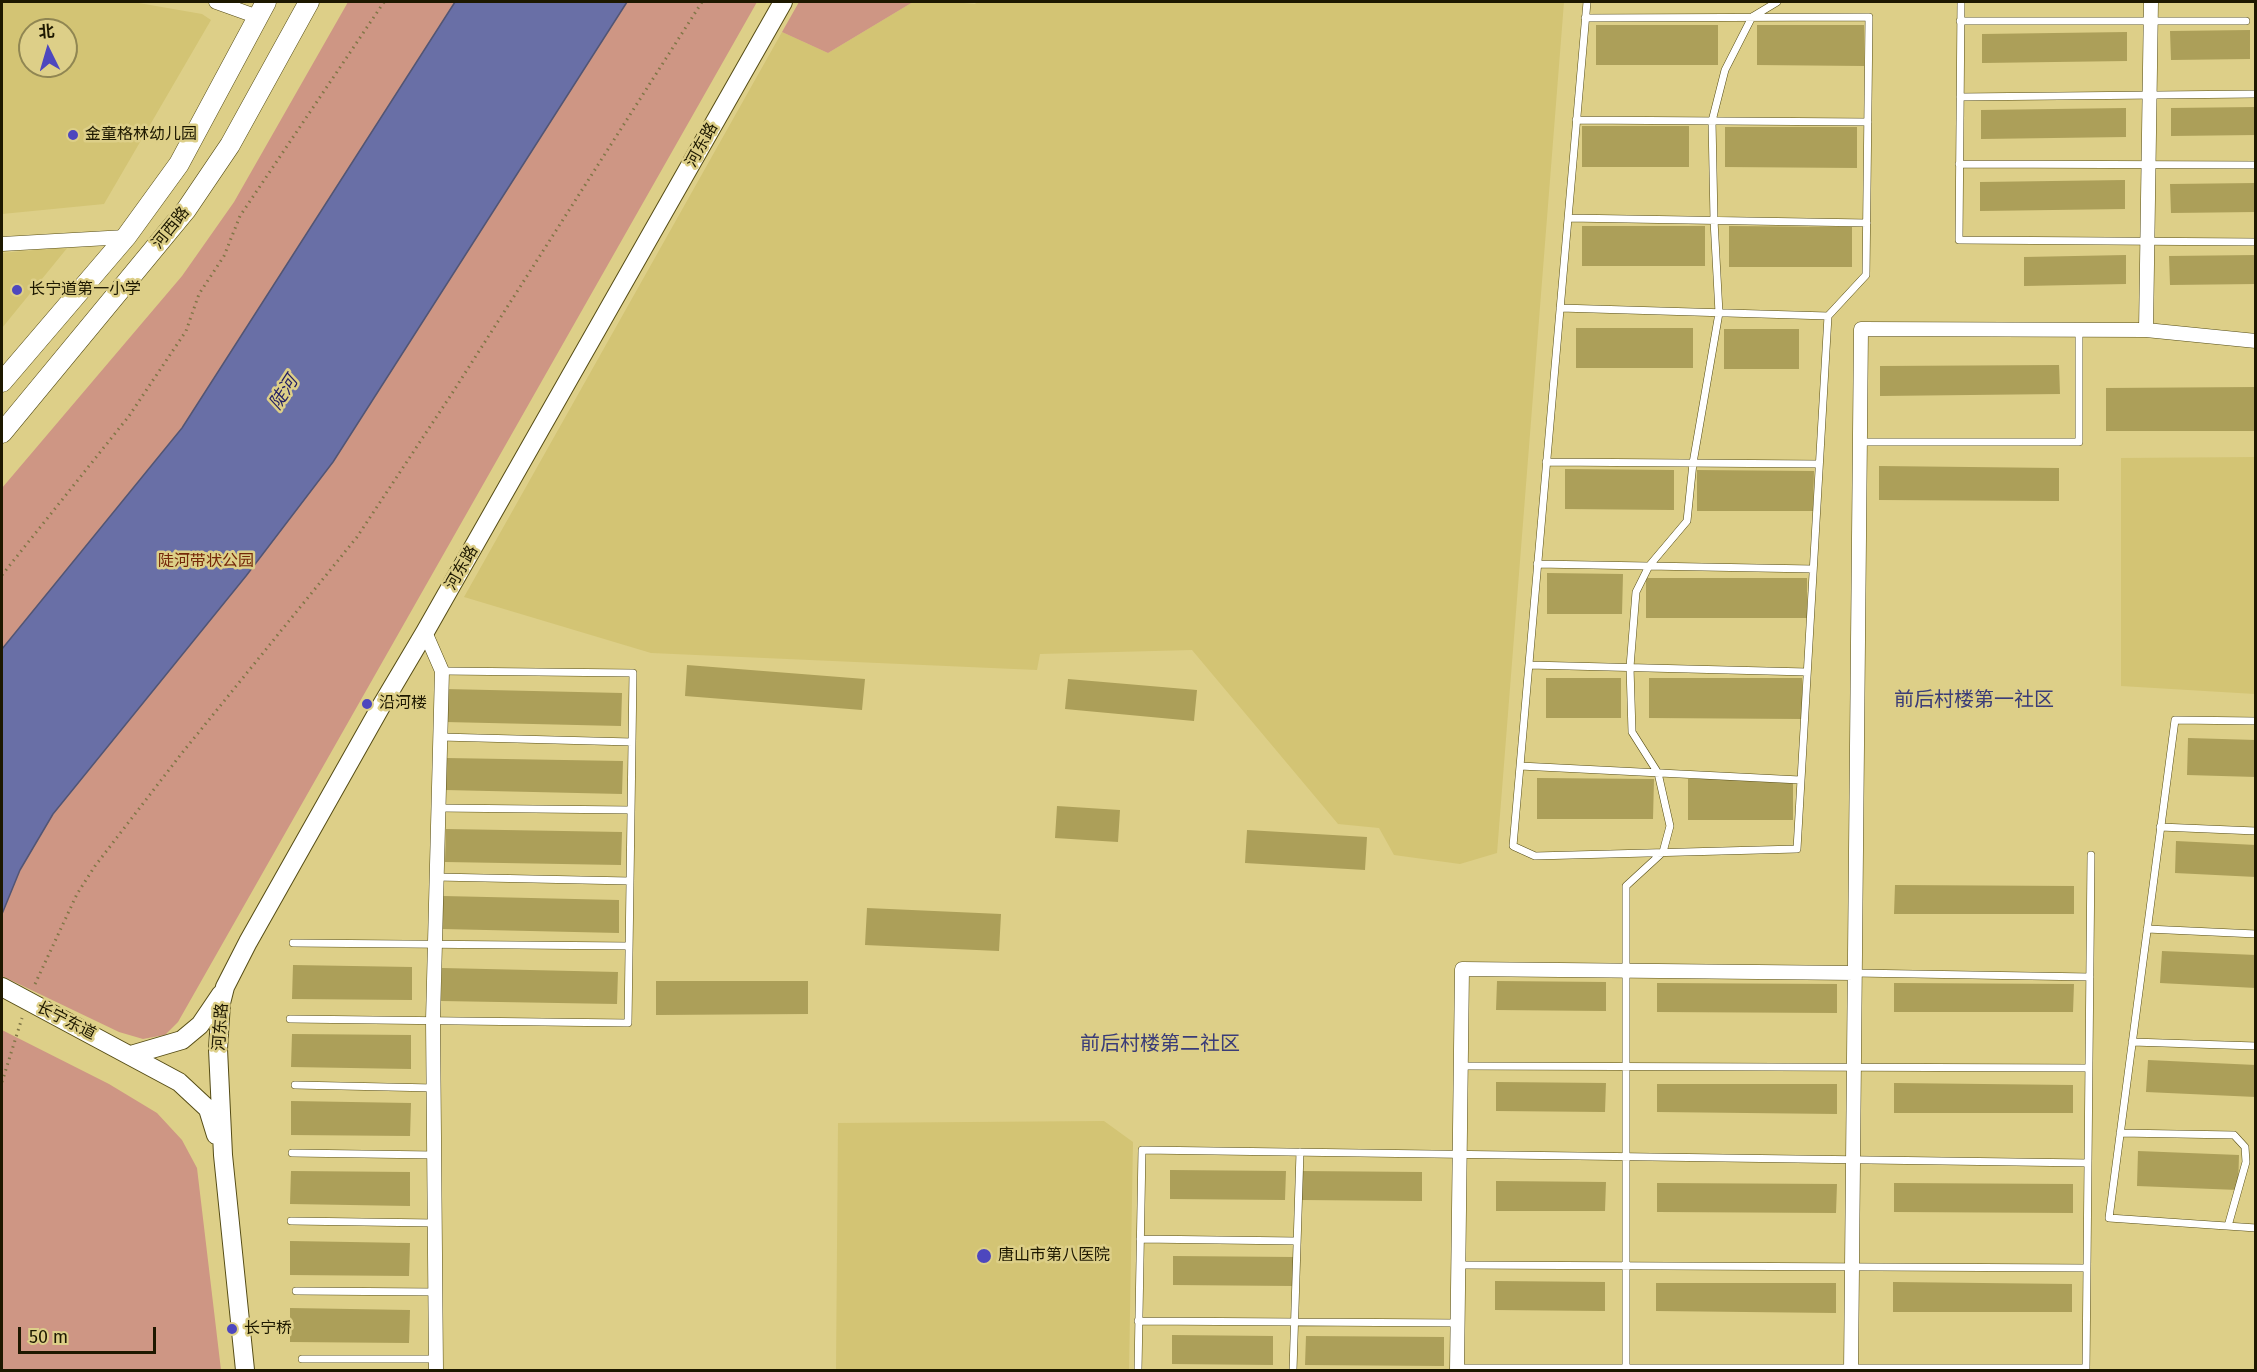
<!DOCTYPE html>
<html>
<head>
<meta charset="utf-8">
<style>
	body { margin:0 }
	#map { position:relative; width:2257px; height:1372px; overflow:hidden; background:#ddcf88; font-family:"Fira Sans","Noto Sans SC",sans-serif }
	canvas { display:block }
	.frame { position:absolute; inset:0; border:3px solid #1d1800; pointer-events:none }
	.north { position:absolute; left:18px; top:18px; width:60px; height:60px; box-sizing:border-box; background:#ddcf88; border:2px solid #908652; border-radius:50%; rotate:355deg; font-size:16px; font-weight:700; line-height:24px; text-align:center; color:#1d1800 }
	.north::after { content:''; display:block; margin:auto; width:21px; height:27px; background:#4d47be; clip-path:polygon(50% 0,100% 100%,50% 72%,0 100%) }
	.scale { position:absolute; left:18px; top:1327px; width:138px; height:27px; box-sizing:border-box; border:3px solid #1d1800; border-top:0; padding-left:8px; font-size:18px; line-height:21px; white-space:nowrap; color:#1d1800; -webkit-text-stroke:4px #ddcf88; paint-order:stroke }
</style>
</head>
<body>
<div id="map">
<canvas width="2257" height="1372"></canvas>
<div class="frame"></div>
<div class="north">北</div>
<div class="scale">50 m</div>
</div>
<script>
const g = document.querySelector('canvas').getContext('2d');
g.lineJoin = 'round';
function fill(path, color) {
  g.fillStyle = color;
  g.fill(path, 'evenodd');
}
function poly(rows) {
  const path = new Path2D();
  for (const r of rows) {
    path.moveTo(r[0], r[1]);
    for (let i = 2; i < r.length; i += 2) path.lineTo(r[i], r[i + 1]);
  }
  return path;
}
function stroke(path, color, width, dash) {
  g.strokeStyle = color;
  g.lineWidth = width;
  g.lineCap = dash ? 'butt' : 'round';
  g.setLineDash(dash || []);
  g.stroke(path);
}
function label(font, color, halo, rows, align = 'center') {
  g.font = font + ' "Fira Sans","Noto Sans SC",sans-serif';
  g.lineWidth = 5;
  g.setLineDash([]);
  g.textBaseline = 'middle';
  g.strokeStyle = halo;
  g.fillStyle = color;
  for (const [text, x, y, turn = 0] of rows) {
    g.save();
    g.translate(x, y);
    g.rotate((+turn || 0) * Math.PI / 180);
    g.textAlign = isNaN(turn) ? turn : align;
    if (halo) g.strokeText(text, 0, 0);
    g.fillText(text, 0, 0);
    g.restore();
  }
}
const built = poly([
	[2,2,133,2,202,14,211,20,104,204,2,214],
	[30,30,66,30,66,66,30,66],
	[913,2,952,2,975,4,977,2,1564,2,1497,853,1460,864,1394,855,1379,828,1338,824,1192,650,1040,654,1037,670,651,653,464,597,782,32,828,53],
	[68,247,2,328,2,253],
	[2255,457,2255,694,2121,686,2121,458],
	[1104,1121,1133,1142,1129,1370,836,1370,838,1123]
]);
const green = poly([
	[348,2,757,2,178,1022,165,1035,143,1039,119,1032,2,976,2,488,182,276,234,202],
	[799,2,913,2,828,53,782,32],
	[2,1030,109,1084,157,1113,182,1140,197,1168,221,1370,2,1370]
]);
const water = poly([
	[455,2,627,2,333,462,246,576,53,814,20,870,2,914,2,649,182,428,455,2]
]);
const building = poly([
	[1596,25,1718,25,1718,65,1596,65],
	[1757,25,1864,25,1864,66,1757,65],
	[2250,30,2250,59,2171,60,2170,31],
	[2127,32,2127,61,1982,63,1982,34],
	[2256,107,2256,135,2171,136,2171,108],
	[2126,108,2126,137,1981,139,1981,110],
	[1582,126,1689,126,1689,167,1582,167],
	[1725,127,1857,127,1857,168,1725,167],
	[2125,180,2125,209,1980,211,1980,182],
	[2256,183,2256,212,2171,213,2170,184],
	[1582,226,1705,226,1705,266,1582,266],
	[1729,226,1852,227,1852,267,1729,267],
	[2126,255,2126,284,2024,286,2024,257],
	[2256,255,2256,284,2170,285,2169,256],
	[1576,328,1693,328,1693,368,1576,368],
	[1724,329,1799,329,1799,369,1724,369],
	[2059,365,2060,394,1880,396,1880,366],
	[2256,387,2256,431,2106,431,2106,388],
	[1879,466,2059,468,2059,501,1879,500],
	[1565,469,1674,470,1674,510,1565,509],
	[1697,470,1814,471,1813,511,1697,511],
	[1547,573,1623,574,1622,614,1547,614],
	[1646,578,1807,578,1807,618,1646,618],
	[687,665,865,679,862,710,685,696],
	[1546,678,1621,678,1621,718,1546,718],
	[1649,678,1802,678,1802,719,1649,718],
	[1068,679,1197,690,1194,721,1065,709],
	[445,689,622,693,621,726,445,722],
	[2188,738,2256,740,2256,777,2187,775],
	[446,758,623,761,622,794,445,790],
	[1537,778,1654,779,1653,819,1537,819],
	[1688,779,1793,779,1793,820,1688,820],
	[1057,806,1120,810,1118,842,1055,838],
	[446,829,622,832,621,865,445,862],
	[1247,830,1367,837,1365,870,1245,863],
	[2176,841,2256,845,2256,877,2175,873],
	[1895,885,2074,886,2074,914,1894,914],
	[443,896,619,900,619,933,442,929],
	[867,908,1001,914,999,951,865,945],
	[2162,951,2256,955,2256,988,2160,983],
	[293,965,412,967,412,1000,292,999],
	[442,968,618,972,617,1004,441,1001],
	[656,981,808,981,808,1014,656,1015],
	[1497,981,1606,982,1606,1011,1496,1010],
	[1657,983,1837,984,1837,1013,1657,1012],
	[1894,983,2074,984,2073,1012,1894,1012],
	[292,1034,411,1035,411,1069,291,1067],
	[2148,1060,2256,1065,2256,1097,2146,1092],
	[1496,1082,1606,1083,1605,1112,1496,1111],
	[1894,1083,2073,1085,2073,1113,1894,1113],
	[1657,1084,1837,1084,1837,1114,1657,1112],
	[291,1101,411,1103,410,1136,291,1135],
	[2138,1151,2239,1155,2238,1190,2137,1186],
	[1170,1170,1286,1171,1285,1200,1170,1199],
	[291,1171,410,1172,410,1206,290,1204],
	[1301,1171,1422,1172,1422,1201,1301,1200],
	[1496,1181,1606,1182,1605,1211,1496,1211],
	[1657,1183,1837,1184,1836,1213,1657,1212],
	[1894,1183,2073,1184,2073,1213,1894,1212],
	[290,1241,410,1243,409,1276,290,1275],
	[1173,1256,1294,1257,1293,1286,1173,1285],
	[1495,1281,1605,1282,1605,1311,1495,1310],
	[1893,1282,2072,1284,2072,1312,1893,1312],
	[1656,1283,1836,1283,1836,1313,1656,1311],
	[290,1308,410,1310,409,1343,290,1342],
	[1172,1335,1273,1336,1273,1365,1172,1364],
	[1306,1336,1444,1337,1444,1366,1305,1365]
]);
const path = poly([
	[2,575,129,416,186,331,199,294,224,256,240,216,384,2],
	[35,984,77,894,95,866,182,753,357,537,451,395,702,2],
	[2,1082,22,1018]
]);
const service = poly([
	[1961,2,1959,240,2256,242],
	[1585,18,1869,17,1866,275,1828,316,1797,849,1535,856,1513,846,1587,2],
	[1960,21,2246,21],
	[1960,97,2256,94],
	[1576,120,1868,122],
	[1959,164,2256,165],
	[1568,218,1867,223],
	[1560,308,1828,316],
	[1860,442,2079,442,2079,330],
	[1546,462,1819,464],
	[1537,564,1813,569],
	[1529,665,1807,672],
	[2256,721,2175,720,2109,1218,2256,1228],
	[440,737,632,742],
	[1520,766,1800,780],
	[438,808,631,810],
	[2160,827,2256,831],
	[436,877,630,881],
	[2147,929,2256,934],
	[293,943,629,946],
	[1855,973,2090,977],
	[290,1019,628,1023,633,673,442,671],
	[2132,1042,2256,1046],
	[1461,1066,2089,1068],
	[295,1085,434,1088],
	[2120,1133,2234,1135,2245,1147,2246,1162,2228,1226],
	[292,1153,434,1155],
	[291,1221,435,1223],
	[1140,1239,1297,1241],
	[1459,1265,2087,1268],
	[296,1291,436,1292],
	[1138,1321,1458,1323],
	[302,1359,436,1359],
	[1457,1368,2086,1368],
	[1138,1370,1142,1150,2088,1163],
	[1293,1370,1300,1152],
	[1626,1370,1626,886,1663,852,1670,826,1658,773,1632,732,1630,667,1636,592,1649,566,1687,521,1693,463,1719,313,1714,220,1712,121,1725,70,1752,17,1777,2],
	[2086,1370,2091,855]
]);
const minor = poly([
	[216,2,258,17],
	[2,244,126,237],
	[2146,330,2151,2],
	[425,632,442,671,433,1020,436,1370],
	[1457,1370,1462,969,1855,973],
	[1851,1370,1861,329,2146,330,2256,341]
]);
const tertiary = poly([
	[2,987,179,1082,208,1109,216,1135],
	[131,1055,182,1040,200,1025,221,994],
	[245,1370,223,1155,218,1049,221,1003,225,987,248,942,380,708,425,632,783,2]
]);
const secondary = poly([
	[2,382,126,237,179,164,266,2],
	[2,433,186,210,230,145,309,2]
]);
const markers = [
	[73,135,6,"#4d47be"],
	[17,290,6,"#4d47be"],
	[367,704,6,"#4d47be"],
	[984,1256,8,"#4d47be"],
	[232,1329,6,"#4d47be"]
];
const poiNames = [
	["金童格林幼儿园",85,135],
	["长宁道第一小学",29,290],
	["沿河楼",379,704],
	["唐山市第八医院",998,1256],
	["长宁桥",244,1329]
];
const streetNames = [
	["河东路",702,145,-61],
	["河西路",171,228,-51],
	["河东路",462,568,-60],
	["长宁东道",66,1021,27],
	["河东路",221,1027,-86]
];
const parkNames = [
	["陡河带状公园",206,562]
];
const waterNames = [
	["陡河",284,393,-57]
];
const quarterNames = [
	["前后村楼第一社区",1974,700],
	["前后村楼第二社区",1160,1044]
];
fill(built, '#d3c474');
fill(green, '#ce9684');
fill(water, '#696fa6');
stroke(water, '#525574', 1.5);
fill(building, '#ac9f59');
stroke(service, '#554c15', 8);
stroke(minor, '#554c15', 15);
stroke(tertiary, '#554c15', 20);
stroke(secondary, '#554c15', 21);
stroke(path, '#807646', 3, [1.5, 4.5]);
stroke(service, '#fff', 7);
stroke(minor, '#fff', 14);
stroke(tertiary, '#fff', 18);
stroke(secondary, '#fff', 20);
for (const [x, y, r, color] of markers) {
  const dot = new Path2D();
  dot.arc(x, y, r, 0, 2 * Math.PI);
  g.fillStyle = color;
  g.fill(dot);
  stroke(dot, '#ddcf88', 2);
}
label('16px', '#1d1800', '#ddcf88', poiNames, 'left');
label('16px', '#1d1800', '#ddcf88', streetNames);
label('16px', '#742708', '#ddcf88', parkNames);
label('italic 18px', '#242064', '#ddcf88', waterNames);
label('20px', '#3a3c78', '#ddcf88', quarterNames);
</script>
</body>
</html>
